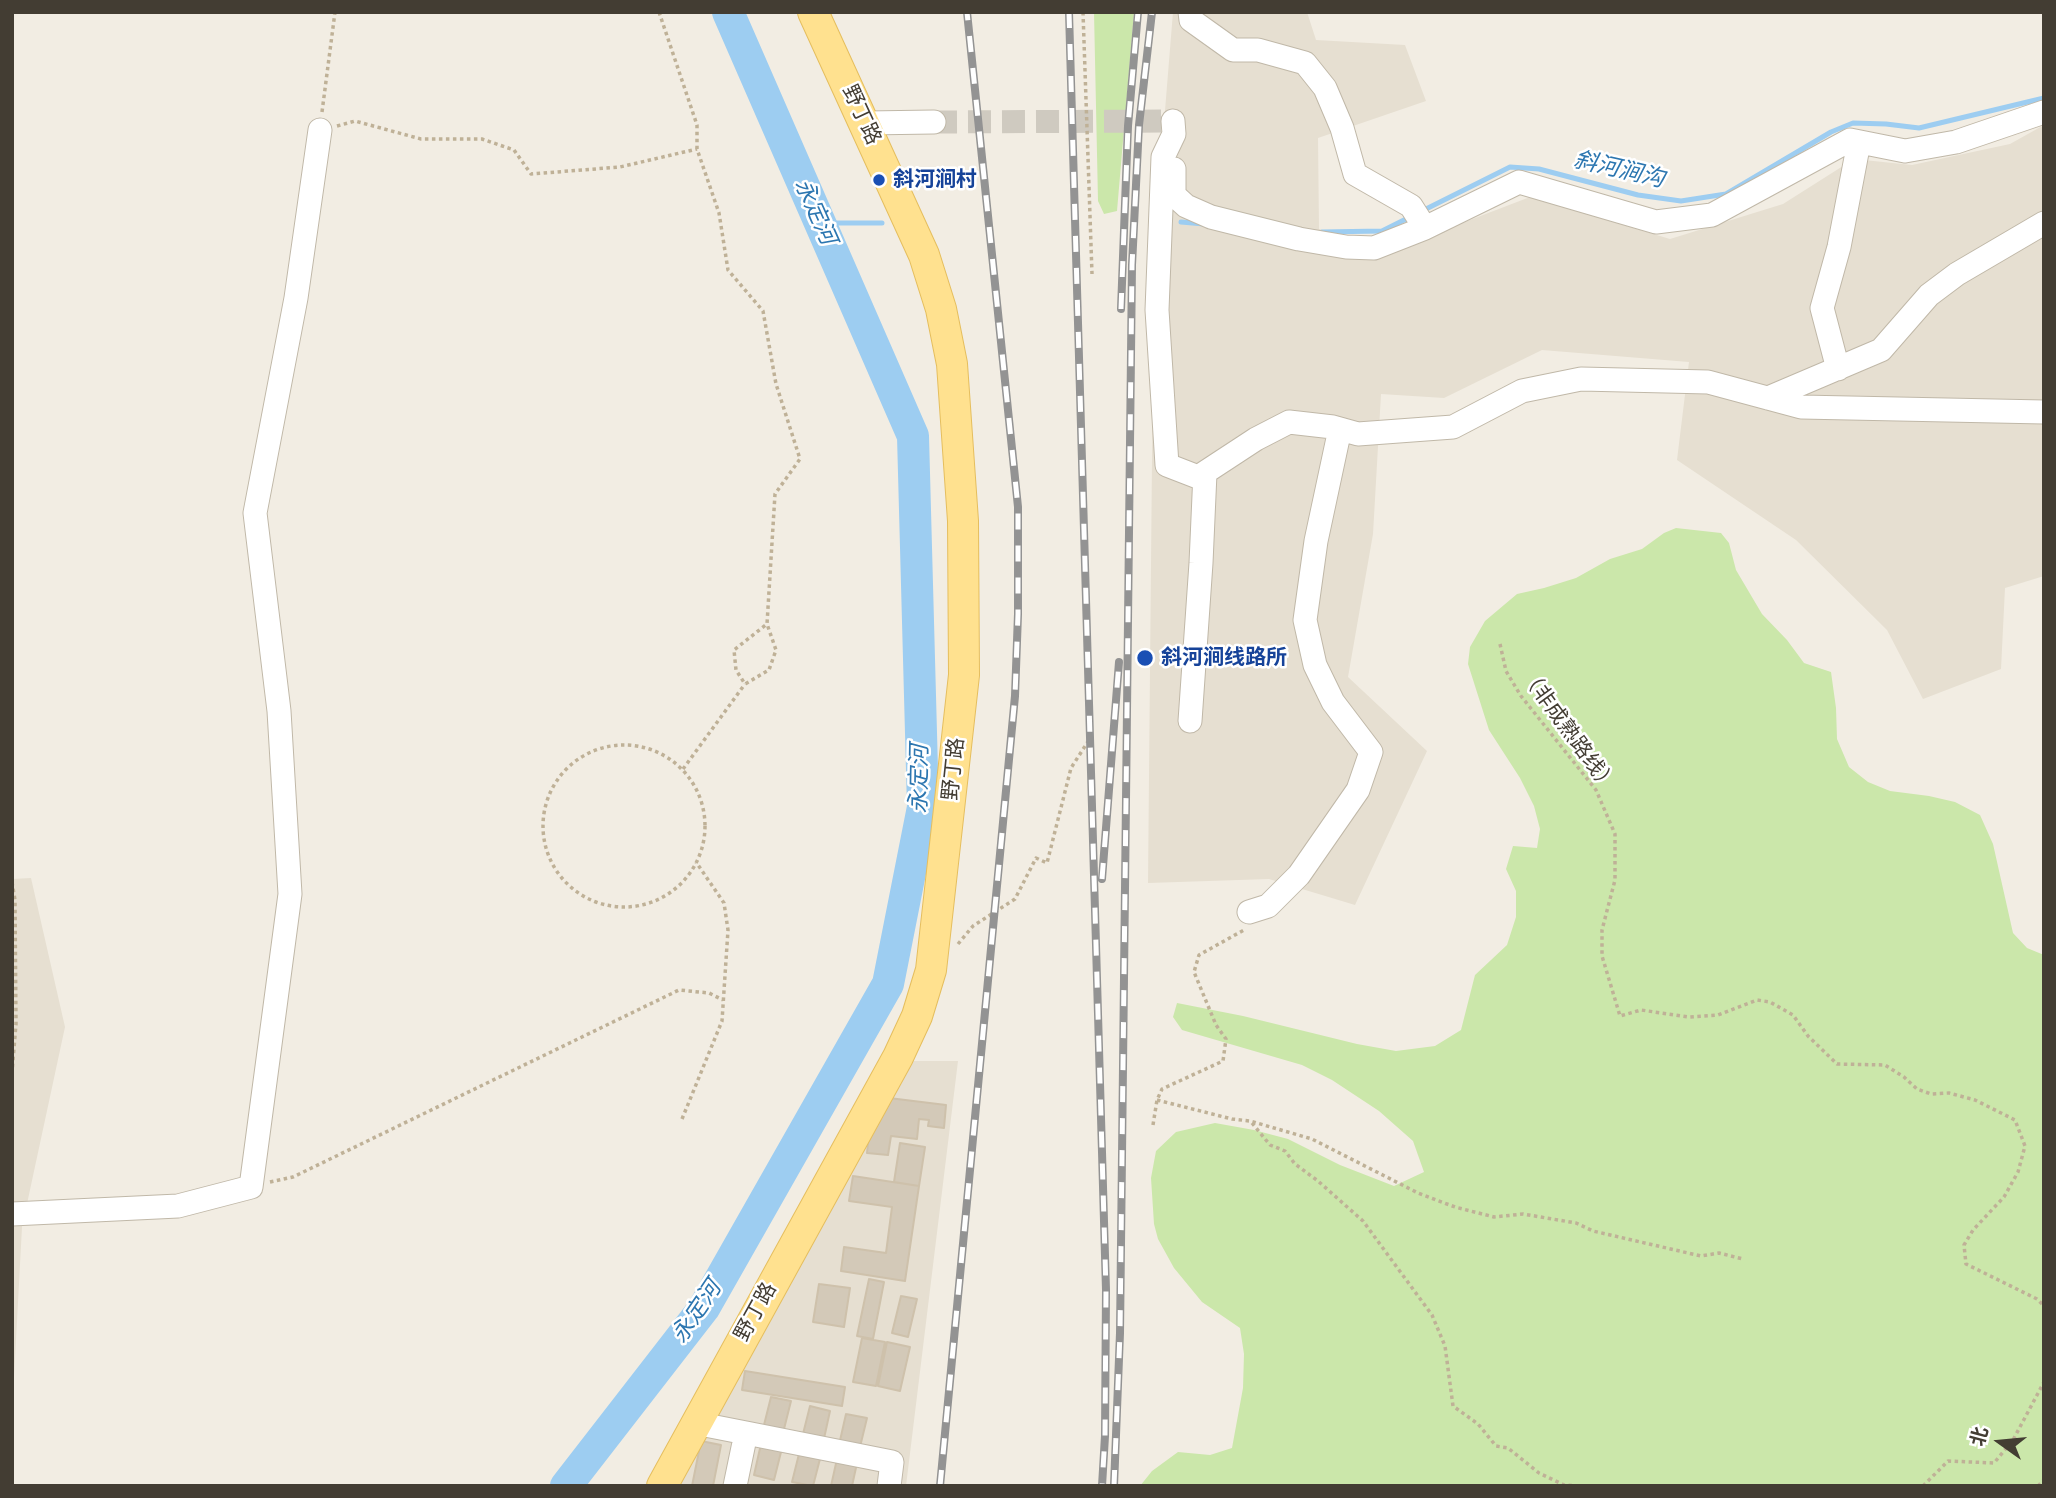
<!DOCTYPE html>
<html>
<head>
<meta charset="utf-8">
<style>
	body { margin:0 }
	#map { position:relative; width:2056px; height:1498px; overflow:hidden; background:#f2ede3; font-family:"Fira Sans","Noto Sans SC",sans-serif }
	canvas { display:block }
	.frame { position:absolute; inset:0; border:14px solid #433d33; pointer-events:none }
	.north { position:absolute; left:1965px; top:1407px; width:70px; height:70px; -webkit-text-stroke:5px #fff; paint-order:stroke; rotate:285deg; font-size:19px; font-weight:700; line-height:28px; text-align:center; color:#433d33 }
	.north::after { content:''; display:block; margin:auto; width:24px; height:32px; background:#433d33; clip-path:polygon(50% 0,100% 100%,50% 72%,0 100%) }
</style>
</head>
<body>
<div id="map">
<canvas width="2056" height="1498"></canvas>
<div class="frame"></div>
<div class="north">北</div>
</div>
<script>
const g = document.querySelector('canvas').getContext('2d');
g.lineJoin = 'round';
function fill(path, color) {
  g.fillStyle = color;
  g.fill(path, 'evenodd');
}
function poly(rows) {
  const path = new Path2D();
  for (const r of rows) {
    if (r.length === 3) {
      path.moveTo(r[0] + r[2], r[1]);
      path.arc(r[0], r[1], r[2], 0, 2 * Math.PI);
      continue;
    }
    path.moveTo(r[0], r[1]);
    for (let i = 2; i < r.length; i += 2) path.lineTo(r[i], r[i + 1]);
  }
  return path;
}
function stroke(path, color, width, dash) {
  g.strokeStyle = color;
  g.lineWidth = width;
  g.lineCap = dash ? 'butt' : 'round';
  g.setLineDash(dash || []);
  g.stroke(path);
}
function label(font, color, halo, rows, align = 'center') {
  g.font = font + ' "Fira Sans","Noto Sans SC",sans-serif';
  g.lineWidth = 5;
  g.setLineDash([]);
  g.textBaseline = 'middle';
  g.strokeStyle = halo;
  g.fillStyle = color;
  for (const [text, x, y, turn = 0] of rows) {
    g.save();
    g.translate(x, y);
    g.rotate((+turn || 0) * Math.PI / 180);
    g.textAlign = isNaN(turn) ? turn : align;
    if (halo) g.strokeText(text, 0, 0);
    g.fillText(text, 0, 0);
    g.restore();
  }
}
const residential = poly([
	[1173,12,1307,12,1316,40,1405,45,1426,101,1318,138,1319,229,1397,248,1530,197,1670,239,1783,204,1854,159,1912,165,2010,144,2044,125,2044,576,2005,588,2001,669,1923,699,1887,630,1796,540,1677,460,1689,362,1542,350,1444,398,1381,394,1373,534,1348,677,1427,751,1355,905,1269,879,1148,883,1154,246],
	[31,878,65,1027,22,1227,12,1415,12,879],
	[907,1061,958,1061,906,1486,671,1486]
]);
const green = poly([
	[1094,12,1134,12,1117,211,1104,214,1098,201],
	[1676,528,1721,533,1729,543,1736,570,1762,614,1787,640,1804,663,1831,672,1836,708,1837,739,1849,767,1868,782,1890,791,1929,796,1955,802,1980,815,1993,844,2013,933,2027,948,2044,955,2044,1486,1140,1486,1152,1471,1178,1452,1210,1455,1232,1448,1243,1388,1244,1354,1240,1328,1202,1302,1174,1268,1158,1239,1154,1224,1151,1178,1156,1151,1176,1132,1215,1123,1254,1130,1288,1139,1340,1165,1394,1186,1424,1172,1413,1141,1379,1111,1332,1080,1302,1065,1182,1030,1173,1017,1177,1003,1243,1016,1357,1044,1396,1051,1435,1046,1461,1030,1475,975,1507,945,1516,917,1516,891,1506,869,1513,846,1537,848,1540,829,1534,806,1520,778,1489,730,1468,664,1470,647,1485,621,1517,594,1544,588,1576,578,1610,559,1642,549,1664,533]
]);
const stream = poly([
	[1422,211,1510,167,1539,169,1638,195,1681,201,1726,194,1831,132,1853,123,1886,124,1919,128,2044,98],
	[1181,222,1204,224],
	[820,223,882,223],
	[1322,232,1382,231,1410,217]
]);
const river = poly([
	[566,1486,704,1308,888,984,923,807,913,436,728,12]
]);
const building = poly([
	[889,1098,946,1105,944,1128,928,1126,929,1120,919,1119,917,1139,891,1136,888,1155,867,1153,869,1134,889,1098],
	[900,1143,925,1147,919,1186,894,1182,900,1143],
	[853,1176,919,1186,905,1281,841,1271,844,1247,886,1253,892,1207,849,1201,853,1176],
	[869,1279,884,1282,873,1339,857,1336,869,1279],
	[819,1284,850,1288,844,1327,813,1322,819,1284],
	[901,1296,917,1299,908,1337,892,1333,901,1296],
	[862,1338,885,1342,876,1386,853,1382,862,1338],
	[887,1342,910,1347,900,1391,878,1386,887,1342],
	[745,1371,845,1387,842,1406,742,1390,745,1371],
	[771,1397,791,1401,783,1433,763,1429,771,1397],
	[810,1406,830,1411,823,1443,802,1438,810,1406],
	[846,1414,867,1418,859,1451,839,1445,846,1414],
	[701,1441,721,1445,713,1486,692,1486,701,1441],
	[761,1444,782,1448,774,1480,754,1475,761,1444],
	[800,1450,821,1455,813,1486,792,1482,800,1450],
	[837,1459,857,1463,852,1486,831,1486,837,1459]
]);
const minorTunnel = poly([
	[934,122,1173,121]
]);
const path = poly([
	[659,12,697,125,697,149,719,213,728,270,763,311,776,384,800,459,775,494,767,624,776,650,769,670,745,684,736,670,734,650,767,624],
	[1083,12,1092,274],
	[322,112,335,12],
	[337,126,355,121,421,139,482,139,514,150,531,174,620,167,697,149],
	[1500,644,1506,671,1521,696,1596,790,1615,834,1615,880,1602,930,1602,956,1620,1016,1641,1010,1689,1017,1718,1015,1757,1000,1770,1002,1793,1015,1808,1036,1837,1064,1885,1065,1904,1077,1917,1089,1931,1094,1949,1093,1975,1100,2015,1120,2025,1146,2018,1172,2004,1197,1973,1230,1964,1245,1966,1264,2037,1299,2044,1306],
	[624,826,81],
	[683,769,745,684],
	[12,882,15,900,16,1024,12,1073],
	[958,944,973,926,1015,899,1036,858,1047,863,1071,768,1089,740],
	[1157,1100,1232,1119,1250,1121,1312,1139,1418,1193,1455,1207,1494,1217,1523,1214,1576,1223,1593,1231,1701,1256,1719,1253,1743,1259],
	[682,1119,722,1021,728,930,724,903,696,862],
	[1252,1123,1270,1145,1285,1151,1295,1164,1318,1181,1363,1221,1432,1315,1445,1346,1453,1406,1478,1424,1496,1446,1508,1448,1539,1473,1564,1485,1577,1486],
	[1153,1125,1157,1100,1162,1089,1223,1061,1226,1039,1216,1025,1194,972,1199,955,1244,930],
	[270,1182,293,1177,679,990,709,993,723,1000],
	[1923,1486,1948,1461,1994,1463,2013,1440,2044,1382],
	[2038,1486,2044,1480]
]);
const minor = poly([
	[1190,12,1191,20,1233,50,1258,50,1305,63,1325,88,1342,128,1355,174,1411,206,1425,228,1519,182,1656,222,1712,215,1850,140,1905,151,1956,142,2044,112],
	[1173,121,1174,134,1163,157,1157,310,1167,465,1198,477,1256,439,1289,422,1333,427,1358,434,1453,427,1522,391,1581,379,1708,382,1801,407,2044,412],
	[866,123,934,122],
	[1174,169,1174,195,1186,206,1211,217,1299,239,1346,247,1374,248,1425,228],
	[1838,369,1822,308,1839,247,1859,142],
	[1768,398,1881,350,1929,295,1957,274,2044,223],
	[1190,721,1201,563,1205,473],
	[1249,912,1268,906,1299,875,1358,790,1371,752,1333,702,1315,665,1305,620,1316,541,1340,429],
	[12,1214,178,1206,251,1187,290,894,279,711,255,513,296,298,320,130],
	[695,1423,746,1433,735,1486],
	[746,1433,892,1462,889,1486]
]);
const major = poly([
	[662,1486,898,1057,917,1016,931,970,964,675,963,521,952,364,941,309,924,255,813,12]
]);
const rail = poly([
	[1069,12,1106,1290,1105,1436,1102,1486],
	[1121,309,1128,126,1138,12],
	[1102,879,1119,662],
	[940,1486,1015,696,1018,614,1018,507,967,12],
	[1114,1486,1120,1333,1132,265,1139,125,1152,12]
]);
const markers = [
	[879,180,7,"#1a4fb4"],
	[1145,658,9,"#1a4fb4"]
];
const streetNames = [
	["野丁路",861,115,65],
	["（非成熟路线）",1568,731,54],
	["野丁路",954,769,-84],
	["野丁路",756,1312,-61]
];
const transitNames = [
	["斜河涧村",893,180],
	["斜河涧线路所",1161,658]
];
const waterNames = [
	["斜河涧沟",1619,170,13],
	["永定河",815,212,66],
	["永定河",920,779,-89],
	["永定河",697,1312,-56]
];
fill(residential, '#e6dfd1');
fill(green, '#cbe7aa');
stroke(stream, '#9dcdf1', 5);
stroke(river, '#9dcdf1', 32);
fill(building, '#d3c9b8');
stroke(building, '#cec1ab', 2);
stroke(minorTunnel, '#cfcac0', 23, [23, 11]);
stroke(minor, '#c0b8a8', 25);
stroke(major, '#e5be5e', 32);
stroke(path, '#bfb197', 3.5, [3.5, 3.5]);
stroke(minor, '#fff', 23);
stroke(major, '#ffe18f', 30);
stroke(rail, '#939393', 8);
stroke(rail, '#fff', 5, [16]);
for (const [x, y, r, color] of markers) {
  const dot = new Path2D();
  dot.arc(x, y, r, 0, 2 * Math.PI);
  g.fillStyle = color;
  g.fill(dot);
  stroke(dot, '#fff', 2.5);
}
label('21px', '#433d33', '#fff', streetNames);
label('bold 21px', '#164399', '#fff', transitNames, 'left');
label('italic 23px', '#2c76b0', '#fff', waterNames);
</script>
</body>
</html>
